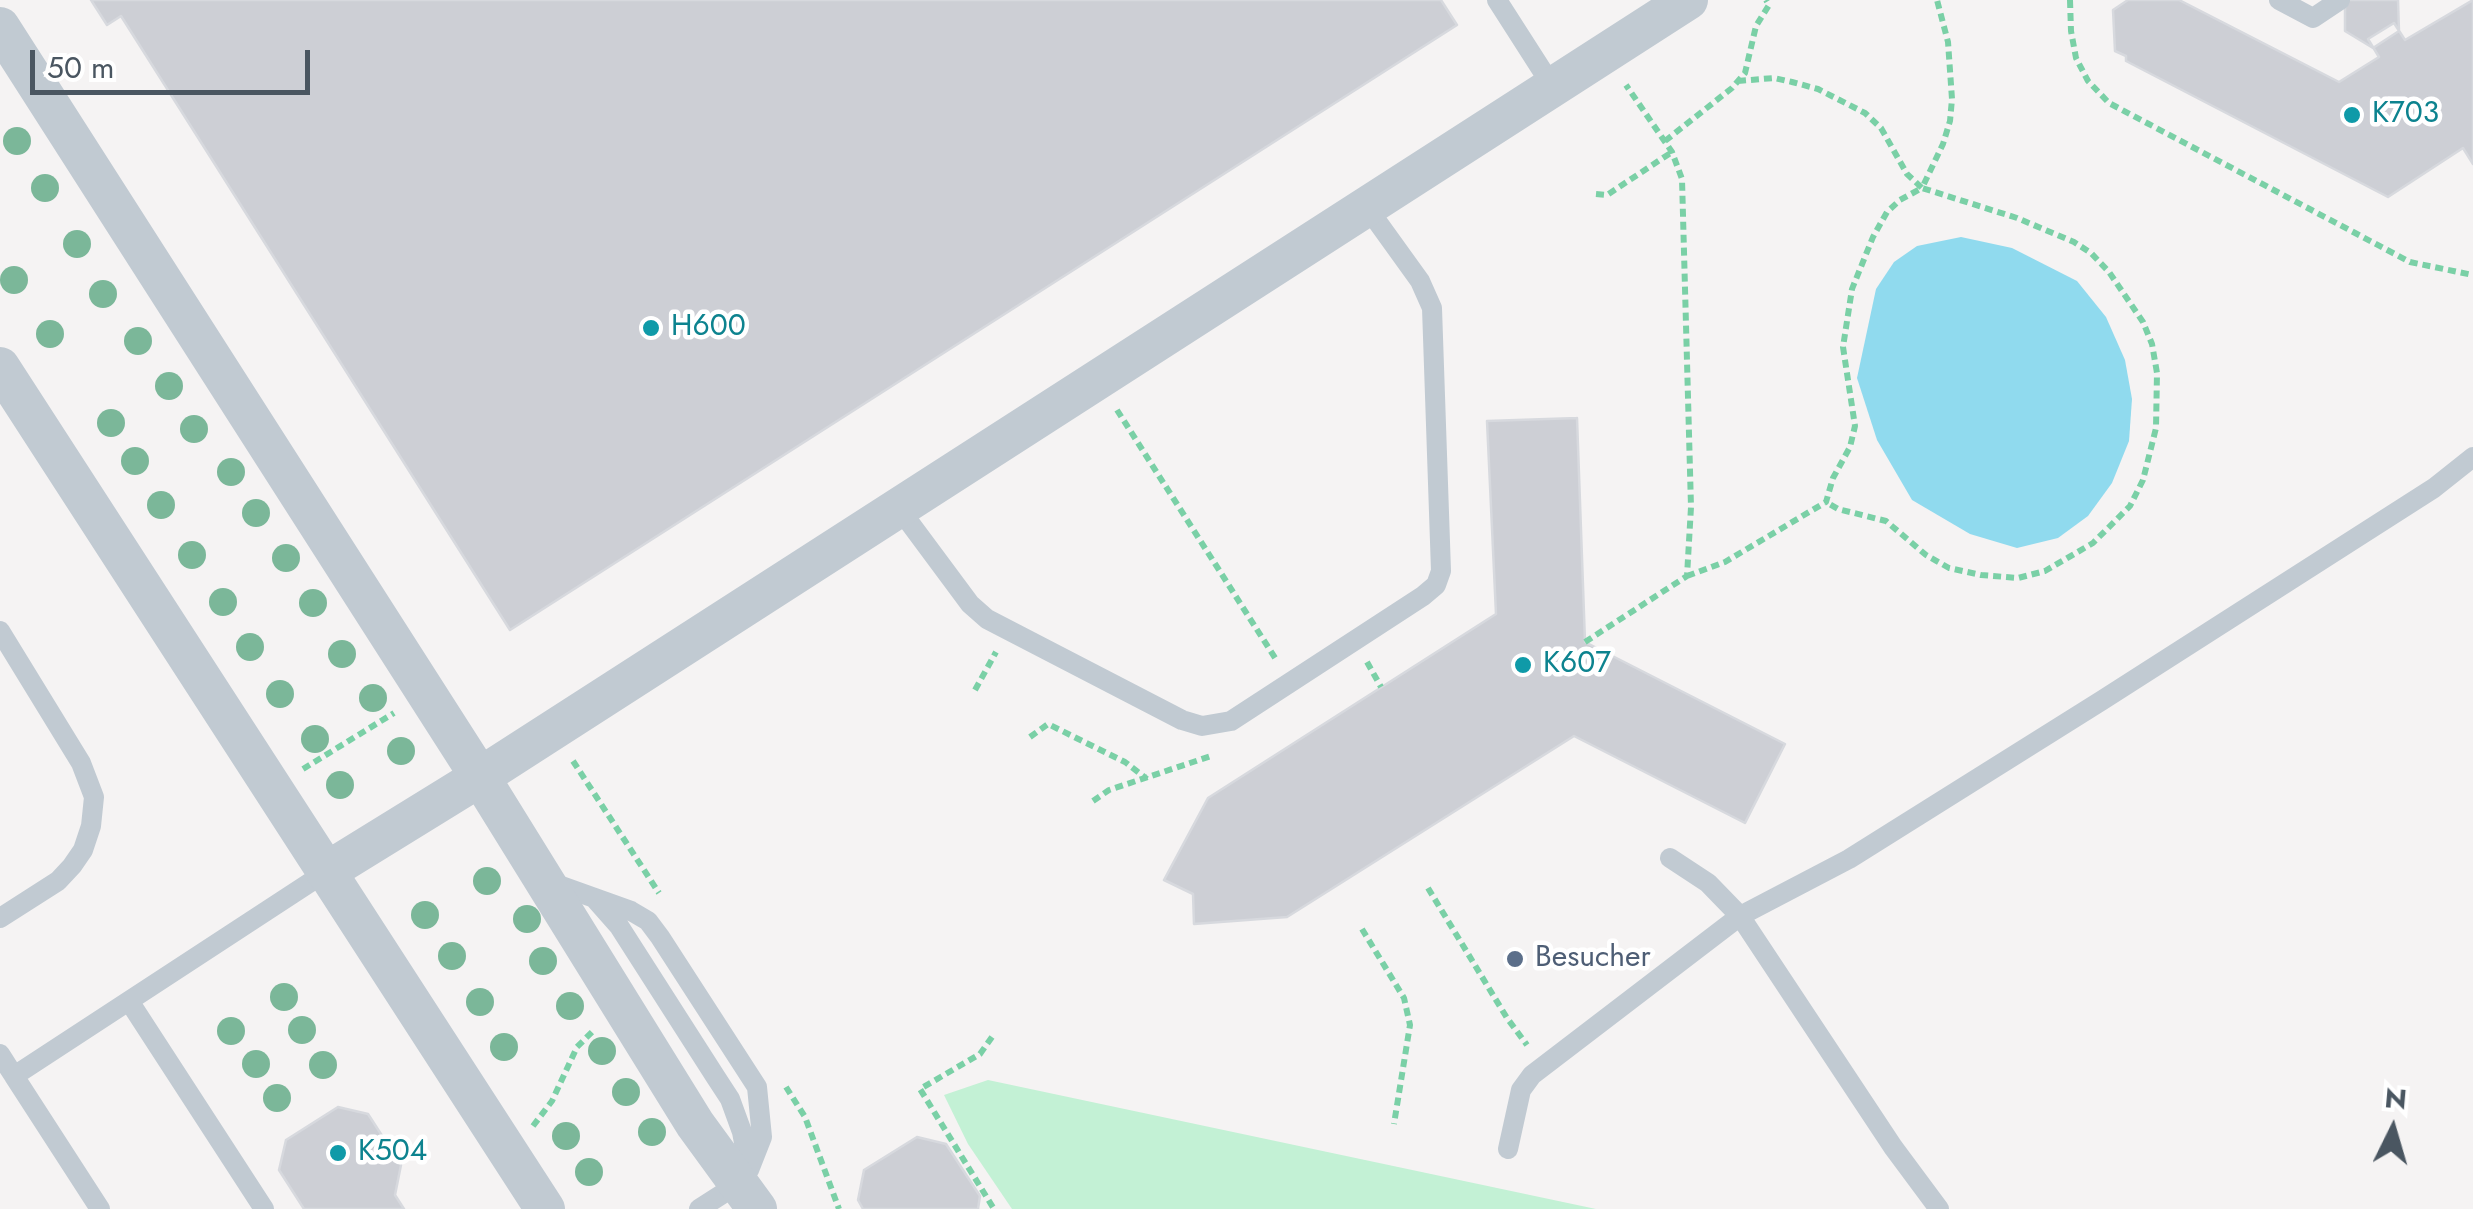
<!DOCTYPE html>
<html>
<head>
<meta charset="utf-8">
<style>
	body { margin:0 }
	#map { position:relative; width:2473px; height:1209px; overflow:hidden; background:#f5f3f3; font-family:Jost,sans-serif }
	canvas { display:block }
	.north { position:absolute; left:2343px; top:1079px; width:100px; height:100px; -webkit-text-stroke:8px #fff; paint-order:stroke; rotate:5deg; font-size:28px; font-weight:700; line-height:40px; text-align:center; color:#4a5661 }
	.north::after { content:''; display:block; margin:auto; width:35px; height:45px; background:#4a5661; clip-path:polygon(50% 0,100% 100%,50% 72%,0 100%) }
	.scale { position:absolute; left:30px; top:50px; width:280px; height:45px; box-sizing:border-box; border:5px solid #4a5661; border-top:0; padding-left:12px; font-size:30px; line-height:35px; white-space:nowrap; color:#4a5661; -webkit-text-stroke:8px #fff; paint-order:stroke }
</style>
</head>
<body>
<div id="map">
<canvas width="2473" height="1209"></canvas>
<div class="north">N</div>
<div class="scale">50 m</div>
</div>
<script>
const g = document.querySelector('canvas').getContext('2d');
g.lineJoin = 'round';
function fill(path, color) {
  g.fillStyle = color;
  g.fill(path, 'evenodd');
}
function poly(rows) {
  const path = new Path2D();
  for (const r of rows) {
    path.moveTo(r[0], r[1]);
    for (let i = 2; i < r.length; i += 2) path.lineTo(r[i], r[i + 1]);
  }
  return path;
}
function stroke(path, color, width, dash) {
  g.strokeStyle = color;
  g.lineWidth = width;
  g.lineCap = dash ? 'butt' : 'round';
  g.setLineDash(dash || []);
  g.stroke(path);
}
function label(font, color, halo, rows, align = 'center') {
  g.font = font + ' Jost,sans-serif';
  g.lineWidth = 9;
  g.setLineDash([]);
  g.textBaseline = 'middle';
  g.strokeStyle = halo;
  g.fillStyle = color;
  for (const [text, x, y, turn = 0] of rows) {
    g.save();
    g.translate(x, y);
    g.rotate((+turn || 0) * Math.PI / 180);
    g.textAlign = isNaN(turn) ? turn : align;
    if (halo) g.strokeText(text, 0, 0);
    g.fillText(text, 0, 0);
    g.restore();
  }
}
const green = poly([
	[988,1080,1596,1209,1012,1209,968,1144,944,1095]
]);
const water = poly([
	[1961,237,2012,248,2077,281,2106,317,2125,360,2132,399,2129,441,2112,483,2088,516,2058,538,2017,548,1970,534,1912,500,1877,440,1857,378,1876,289,1894,262,1917,246]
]);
const building = poly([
	[91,0,1441,0,1457,25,510,630,121,16,107,25,91,0],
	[2128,0,2179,0,2339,82,2379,57,2368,39,2394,23,2405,40,2473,0,2473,164,2463,148,2388,197,2126,61,2126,56,2115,51,2113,10,2128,0],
	[2398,0,2399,31,2373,48,2345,31,2345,0,2398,0],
	[1577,418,1585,642,1785,744,1745,823,1574,736,1287,917,1194,924,1193,894,1164,880,1208,798,1496,614,1487,421,1577,418],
	[338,1107,368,1114,401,1165,395,1195,404,1209,304,1209,279,1170,286,1140,338,1107],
	[917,1137,946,1144,980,1196,978,1209,863,1209,858,1200,864,1170,917,1137]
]);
const path = poly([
	[2070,0,2071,31,2076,58,2088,81,2109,103,2410,262,2473,275],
	[1738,81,1774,78,1792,82,1818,89,1865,113,1881,128,1907,174,1922,188,1943,144,1950,121,1952,99,1948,42,1937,0],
	[1665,141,1732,88,1745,73,1756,26,1769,5,1766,0],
	[1596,194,1607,195,1672,152],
	[1117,410,1277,661],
	[1687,576,1725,562,1826,502,1833,478,1850,447,1855,426,1843,347,1852,289,1873,237,1887,212,1900,200,1922,188,2017,218,2074,242,2091,253,2109,272,2143,322,2152,344,2157,373,2156,428,2143,480,2130,506,2093,543,2045,571,2018,578,1981,575,1949,568,1926,555,1886,521,1838,509,1826,502],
	[1585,642,1687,576,1691,507,1682,179,1672,152,1626,85],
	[1367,662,1381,687],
	[975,690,996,652],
	[1030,737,1048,724,1125,762,1147,779],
	[573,761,659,893],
	[303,769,394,713],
	[1093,801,1109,790,1211,756],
	[1428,888,1507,1018,1527,1045],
	[1362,929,1404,998,1410,1025,1394,1124],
	[992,1037,980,1054,920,1089,994,1209],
	[786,1087,805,1117,839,1209],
	[533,1126,552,1101,577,1047,593,1031]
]);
const lane = poly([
	[1497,0,1554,89],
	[2279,0,2313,18,2340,0],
	[898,507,970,604,987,619,1182,720,1202,726,1231,721,1423,596,1436,585,1441,571,1432,308,1420,281,1366,206],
	[0,631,81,763,94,797,91,826,83,850,72,866,58,881,0,918],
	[1670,858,1708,883,1740,916,1893,1147,1939,1209],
	[550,882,631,911,648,921,660,937,757,1087,762,1137,749,1170],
	[596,900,619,926,715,1076,730,1099,742,1132,749,1170,738,1184,699,1209],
	[129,1001,264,1209],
	[0,1054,14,1076,326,872],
	[14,1076,100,1209],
	[1508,1149,1521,1090,1532,1075,1740,916,1849,859,2101,701,2434,488,2473,457]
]);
const street = poly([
	[0,27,480,777,695,1124,757,1209],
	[0,367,545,1209],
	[326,872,480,777,1688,0]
]);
const trees = [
	[17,141],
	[45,188],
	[77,244],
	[14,280],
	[103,294],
	[50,334],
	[138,341],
	[169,386],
	[111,423],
	[194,429],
	[135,461],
	[231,472],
	[161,505],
	[256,513],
	[192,555],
	[286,558],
	[223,602],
	[313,603],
	[250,647],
	[342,654],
	[280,694],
	[373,698],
	[315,739],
	[401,751],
	[340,785],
	[487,881],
	[425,915],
	[527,919],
	[452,956],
	[543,961],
	[284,997],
	[480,1002],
	[570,1006],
	[302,1030],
	[231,1031],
	[504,1047],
	[602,1051],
	[256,1064],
	[323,1065],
	[626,1092],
	[277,1098],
	[652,1132],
	[566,1136],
	[589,1172]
];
const markers = [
	[2352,115,10,"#0f9aa8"],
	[651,328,10,"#0f9aa8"],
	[1523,665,10,"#0f9aa8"],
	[1515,959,10,"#5c6f8a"],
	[338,1153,10,"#0f9aa8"]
];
const cultureNames = [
	["K703",2372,115],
	["H600",671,328],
	["K607",1543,665],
	["K504",358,1153]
];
const serviceNames = [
	["Besucher",1535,959]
];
fill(green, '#c3f1d5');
fill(water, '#90daee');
fill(building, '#cdcfd5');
stroke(building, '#d7d9de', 2.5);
stroke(path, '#7ad0a6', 6, [8, 5]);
stroke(lane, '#c1cad2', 20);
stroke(street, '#c1cad2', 40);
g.fillStyle = '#7bb799';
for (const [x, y] of trees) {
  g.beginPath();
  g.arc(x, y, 14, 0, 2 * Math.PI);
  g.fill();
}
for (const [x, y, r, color] of markers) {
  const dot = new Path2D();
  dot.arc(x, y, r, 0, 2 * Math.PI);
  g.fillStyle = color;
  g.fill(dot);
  stroke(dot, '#fff', 4);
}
label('30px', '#0d838f', '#fff', cultureNames, 'left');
label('30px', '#4e5e75', '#fff', serviceNames, 'left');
</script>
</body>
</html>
